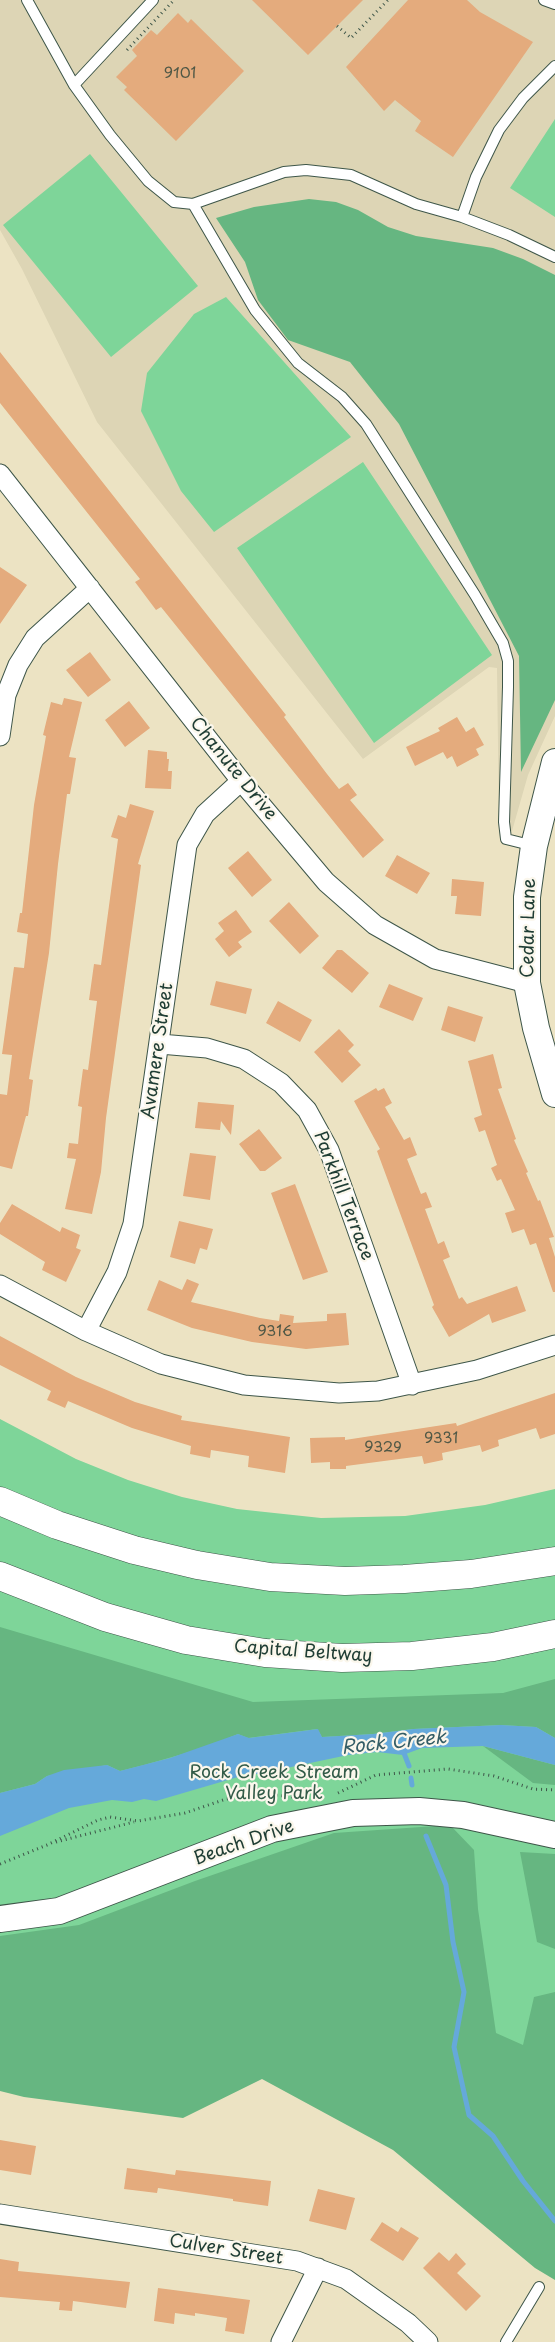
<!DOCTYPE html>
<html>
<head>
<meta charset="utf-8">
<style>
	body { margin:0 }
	canvas { display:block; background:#ece3c3 }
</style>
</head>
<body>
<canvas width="555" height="2342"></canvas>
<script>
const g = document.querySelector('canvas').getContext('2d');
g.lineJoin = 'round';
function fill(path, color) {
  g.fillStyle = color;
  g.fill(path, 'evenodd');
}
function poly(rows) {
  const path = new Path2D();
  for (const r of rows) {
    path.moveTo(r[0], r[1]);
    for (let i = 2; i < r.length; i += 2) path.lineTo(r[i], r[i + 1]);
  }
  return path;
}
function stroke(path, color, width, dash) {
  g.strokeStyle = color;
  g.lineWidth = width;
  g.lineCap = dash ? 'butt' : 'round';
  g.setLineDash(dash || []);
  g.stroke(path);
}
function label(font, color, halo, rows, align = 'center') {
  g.font = font + ' "Playpen Sans",sans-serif';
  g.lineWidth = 4.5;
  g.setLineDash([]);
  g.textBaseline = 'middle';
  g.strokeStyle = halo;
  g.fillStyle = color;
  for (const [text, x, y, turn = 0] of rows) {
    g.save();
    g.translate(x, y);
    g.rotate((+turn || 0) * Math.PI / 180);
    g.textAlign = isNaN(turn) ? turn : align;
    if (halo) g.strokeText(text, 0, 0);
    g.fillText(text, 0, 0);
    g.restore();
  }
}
const built = poly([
	[0,0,555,0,555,716,528,775,512,831,499,827,497,668,489,667,363,759,97,422,22,269,0,230]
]);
const green = poly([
	[555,119,555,217,510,188],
	[90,154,198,286,111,357,3,225],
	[226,297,351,437,214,532,181,491,141,411,147,373,194,314],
	[363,462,492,655,374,743,237,548],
	[0,1419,76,1459,128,1480,182,1497,237,1509,321,1518,405,1516,485,1505,555,1489,555,2210,383,2068,0,2073]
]);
const forest = poly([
	[309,199,336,202,358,210,388,227,416,236,493,248,523,259,555,275,555,700,521,772,519,656,399,424,350,362,288,340,258,300,245,262,216,218,254,207],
	[0,1627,253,1702,503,1693,555,1679,555,1738,536,1727,501,1725,413,1729,373,1734,322,1737,317,1729,248,1738,238,1734,204,1748,144,1765,120,1771,107,1765,47,1776,35,1784,0,1793],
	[483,1746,555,1765,555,1785,533,1783],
	[450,1825,474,1850,478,1909,496,2033,523,2045,534,1997,555,1992,555,2280,535,2268,393,2150,262,2079,183,2118,24,2097,0,2091,0,1936,79,1925,195,1881,334,1833],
	[520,1852,555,1854,555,1949,537,1942]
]);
const water = poly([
	[501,1725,536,1727,555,1738,555,1765,483,1746,422,1748,403,1755,377,1752,348,1755,258,1774,240,1774,238,1777,156,1801,144,1799,132,1802,112,1800,69,1808,0,1836,0,1793,35,1784,47,1776,64,1770,107,1765,120,1771,170,1758,238,1734,249,1738,318,1729,322,1737,373,1734,413,1729]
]);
const stream = poly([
	[402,1748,409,1766],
	[411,1778,412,1785],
	[426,1836,446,1885,453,1942,464,1992,454,2047,469,2115,493,2136,523,2181,555,2221]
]);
const building = poly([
	[252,0,363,0,308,55],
	[408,0,467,0,480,12,533,42,453,157,415,131,421,121,395,100,384,111,346,67],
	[178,13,188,23,191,19,244,71,176,141,124,90,127,87,116,77,137,56,132,50,151,30,157,35],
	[0,352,286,715,284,717,327,774,339,789,348,783,357,795,350,800,384,840,363,858,161,607,156,610,135,582,140,579,0,403],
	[0,567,27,585,0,624],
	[90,652,111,680,88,697,66,670],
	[64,698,82,702,69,757,76,758,70,794,67,794,58,864,49,953,29,1079,33,1080,28,1116,26,1116,12,1169,0,1166,0,1094,7,1095,12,1055,2,1054,14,967,24,968,28,934,17,932,20,913,22,913,34,805,46,736,43,735,51,702,62,705],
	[129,701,150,728,125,747,105,720],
	[457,717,466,732,474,727,484,745,476,749,479,755,457,767,452,756,447,759,443,752,415,766,406,747,440,731,438,728],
	[148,750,167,752,167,759,169,759,168,771,172,771,171,789,145,788],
	[130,804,154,811,138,864,141,865,106,1118,101,1172,92,1214,65,1209,76,1159,67,1158,69,1143,78,1144,82,1107,78,1106,83,1069,88,1070,97,1001,89,1000,94,964,101,965,118,839,111,837,118,815,126,818],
	[248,851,272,880,252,897,228,868],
	[397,855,430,873,417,894,385,876],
	[452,879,484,882,481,916,455,914,457,896,451,896],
	[289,902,319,936,300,954,269,921],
	[236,910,252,932,238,942,242,947,229,957,215,939,224,931,218,923],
	[337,950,342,950,369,973,352,993,322,968],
	[216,981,252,989,246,1014,210,1005],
	[389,984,423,998,413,1021,379,1007],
	[278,1001,312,1020,300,1042,266,1023],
	[448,1006,483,1017,475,1042,441,1030],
	[339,1029,354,1045,348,1051,361,1065,342,1083,314,1052],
	[493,1054,502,1088,498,1089,516,1139,514,1140,528,1172,526,1173,538,1201,540,1200,554,1237,549,1238,555,1257,555,1292,553,1292,536,1243,530,1245,524,1229,512,1233,505,1213,515,1210,501,1179,497,1181,491,1168,497,1165,485,1130,479,1132,474,1118,482,1115,468,1061],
	[376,1088,378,1091,384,1088,392,1103,385,1107,404,1140,410,1137,417,1155,407,1159,421,1194,426,1192,432,1207,425,1209,438,1244,444,1241,450,1257,443,1260,459,1299,462,1297,467,1304,517,1286,526,1311,492,1323,489,1314,449,1337,432,1307,434,1305,377,1151,380,1149,354,1101],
	[198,1102,234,1105,231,1135,221,1121,220,1130,195,1128],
	[259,1129,282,1158,265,1171,260,1171,239,1144],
	[190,1153,216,1156,210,1200,183,1196],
	[295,1184,328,1272,303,1280,271,1193],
	[12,1204,60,1232,62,1227,80,1235,76,1248,81,1250,66,1282,42,1270,45,1262,0,1234,0,1223],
	[179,1221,213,1229,207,1250,200,1248,195,1264,170,1257],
	[187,1279,199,1284,191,1302,260,1318,279,1321,280,1314,294,1316,293,1323,327,1321,327,1314,346,1313,349,1345,306,1349,252,1342,192,1328,147,1310,159,1280,182,1290],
	[0,1336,76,1377,135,1402,182,1416,181,1420,290,1437,285,1473,248,1467,249,1456,211,1450,210,1458,190,1454,191,1446,132,1428,68,1401,65,1408,47,1400,51,1391,0,1365],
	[555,1393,555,1434,540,1439,536,1428,498,1440,499,1446,482,1452,480,1445,442,1453,443,1460,424,1464,422,1456,346,1466,346,1469,330,1469,330,1462,311,1463,310,1438,345,1437,345,1440,456,1423,457,1426],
	[0,2140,36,2146,31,2175,0,2170],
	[127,2168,175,2175,176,2170,271,2181,268,2206,233,2201,233,2199,158,2188,157,2193,124,2189],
	[318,2189,355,2198,346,2230,309,2221],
	[382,2222,398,2232,401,2227,419,2238,403,2261,370,2240],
	[439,2252,449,2261,456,2253,466,2264,457,2273,481,2296,466,2311,423,2268],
	[0,2259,19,2262,18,2271,130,2282,126,2308,73,2301,72,2311,59,2310,60,2302,0,2297],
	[158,2288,250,2300,244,2334,225,2331,227,2318,195,2313,195,2316,175,2313,174,2324,154,2321]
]);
const path = poly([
	[337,26,351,38,388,0],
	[127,50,174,0],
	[338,1793,376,1775,448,1769,494,1776,533,1789,555,1790],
	[56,1842,134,1822],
	[0,1864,47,1845,98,1820,110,1817,138,1821,185,1813,226,1799,267,1794,310,1799]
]);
const lane = poly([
	[27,0,74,85,110,135,148,181,174,202,193,204,284,172,306,170,351,175,416,204,462,217],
	[544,0,555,4],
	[555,66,523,98,499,130,476,177,462,217,509,235,555,257],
	[74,85,153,0],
	[193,204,255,310,298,363,342,397,366,424,475,595,503,643,508,661,508,687,504,822,506,839,534,846],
	[506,2342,539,2287]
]);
const street = poly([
	[0,474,241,781,326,882,375,925,435,959,527,983],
	[0,736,6,695,18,665,35,638,90,588],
	[160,1044,207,1048,244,1059,281,1083,307,1110,329,1150,412,1385],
	[0,1285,86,1331,161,1364,244,1385,339,1393,378,1391,477,1370,555,1345],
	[86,1331,117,1272,133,1224,187,845,205,814,241,781],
	[0,2214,297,2261,346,2279,408,2323,428,2342],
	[281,2342,318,2268]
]);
const secondary = poly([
	[555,762,534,846,527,897,527,983,536,1028,555,1094],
	[0,1919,59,1911,272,1829,353,1813,419,1811,463,1815,555,1835]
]);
const highway = poly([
	[0,1501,57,1525,134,1550,197,1565,270,1577,345,1581,404,1579,471,1574,555,1561],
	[0,1576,105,1617,186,1640,265,1653,342,1658,412,1656,493,1647,555,1634]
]);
const numberNames = [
	["9101",180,74],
	["9316",275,1332],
	["9331",441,1439],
	["9329",383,1448]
];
const streetNames = [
	["Chanute Drive",233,769,51],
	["Cedar Lane",529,928,-89],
	["Avamere Street",158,1051,-82],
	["Parkhill Terrace",343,1196,69],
	["Capital Beltway",303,1652,4],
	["Beach Drive",244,1843,-19],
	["Culver Street",226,2250,9]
];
const parkNames = [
	["Rock Creek Stream",274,1773],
	["Valley Park",274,1794]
];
const waterNames = [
	["Rock Creek",394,1743,-6]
];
fill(built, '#ddd5b5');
fill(green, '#7ed599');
fill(forest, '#66b681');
fill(water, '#65a9da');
stroke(stream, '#65a9da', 5);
fill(building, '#e4ab7d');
stroke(lane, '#3e5649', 12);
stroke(street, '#3e5649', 21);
stroke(secondary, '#3e5649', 28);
stroke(highway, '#3e5649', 29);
stroke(path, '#3e5649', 3, [1, 4]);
stroke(lane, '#fff', 10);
stroke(street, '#fff', 19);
stroke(secondary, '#fff', 26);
stroke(highway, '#fff', 28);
label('15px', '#505846', null, numberNames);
label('18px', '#1f3d34', '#fbf7ec', streetNames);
label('18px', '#325b48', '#fbf7ec', parkNames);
label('italic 19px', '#345d66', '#fbf7ec', waterNames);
</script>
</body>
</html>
